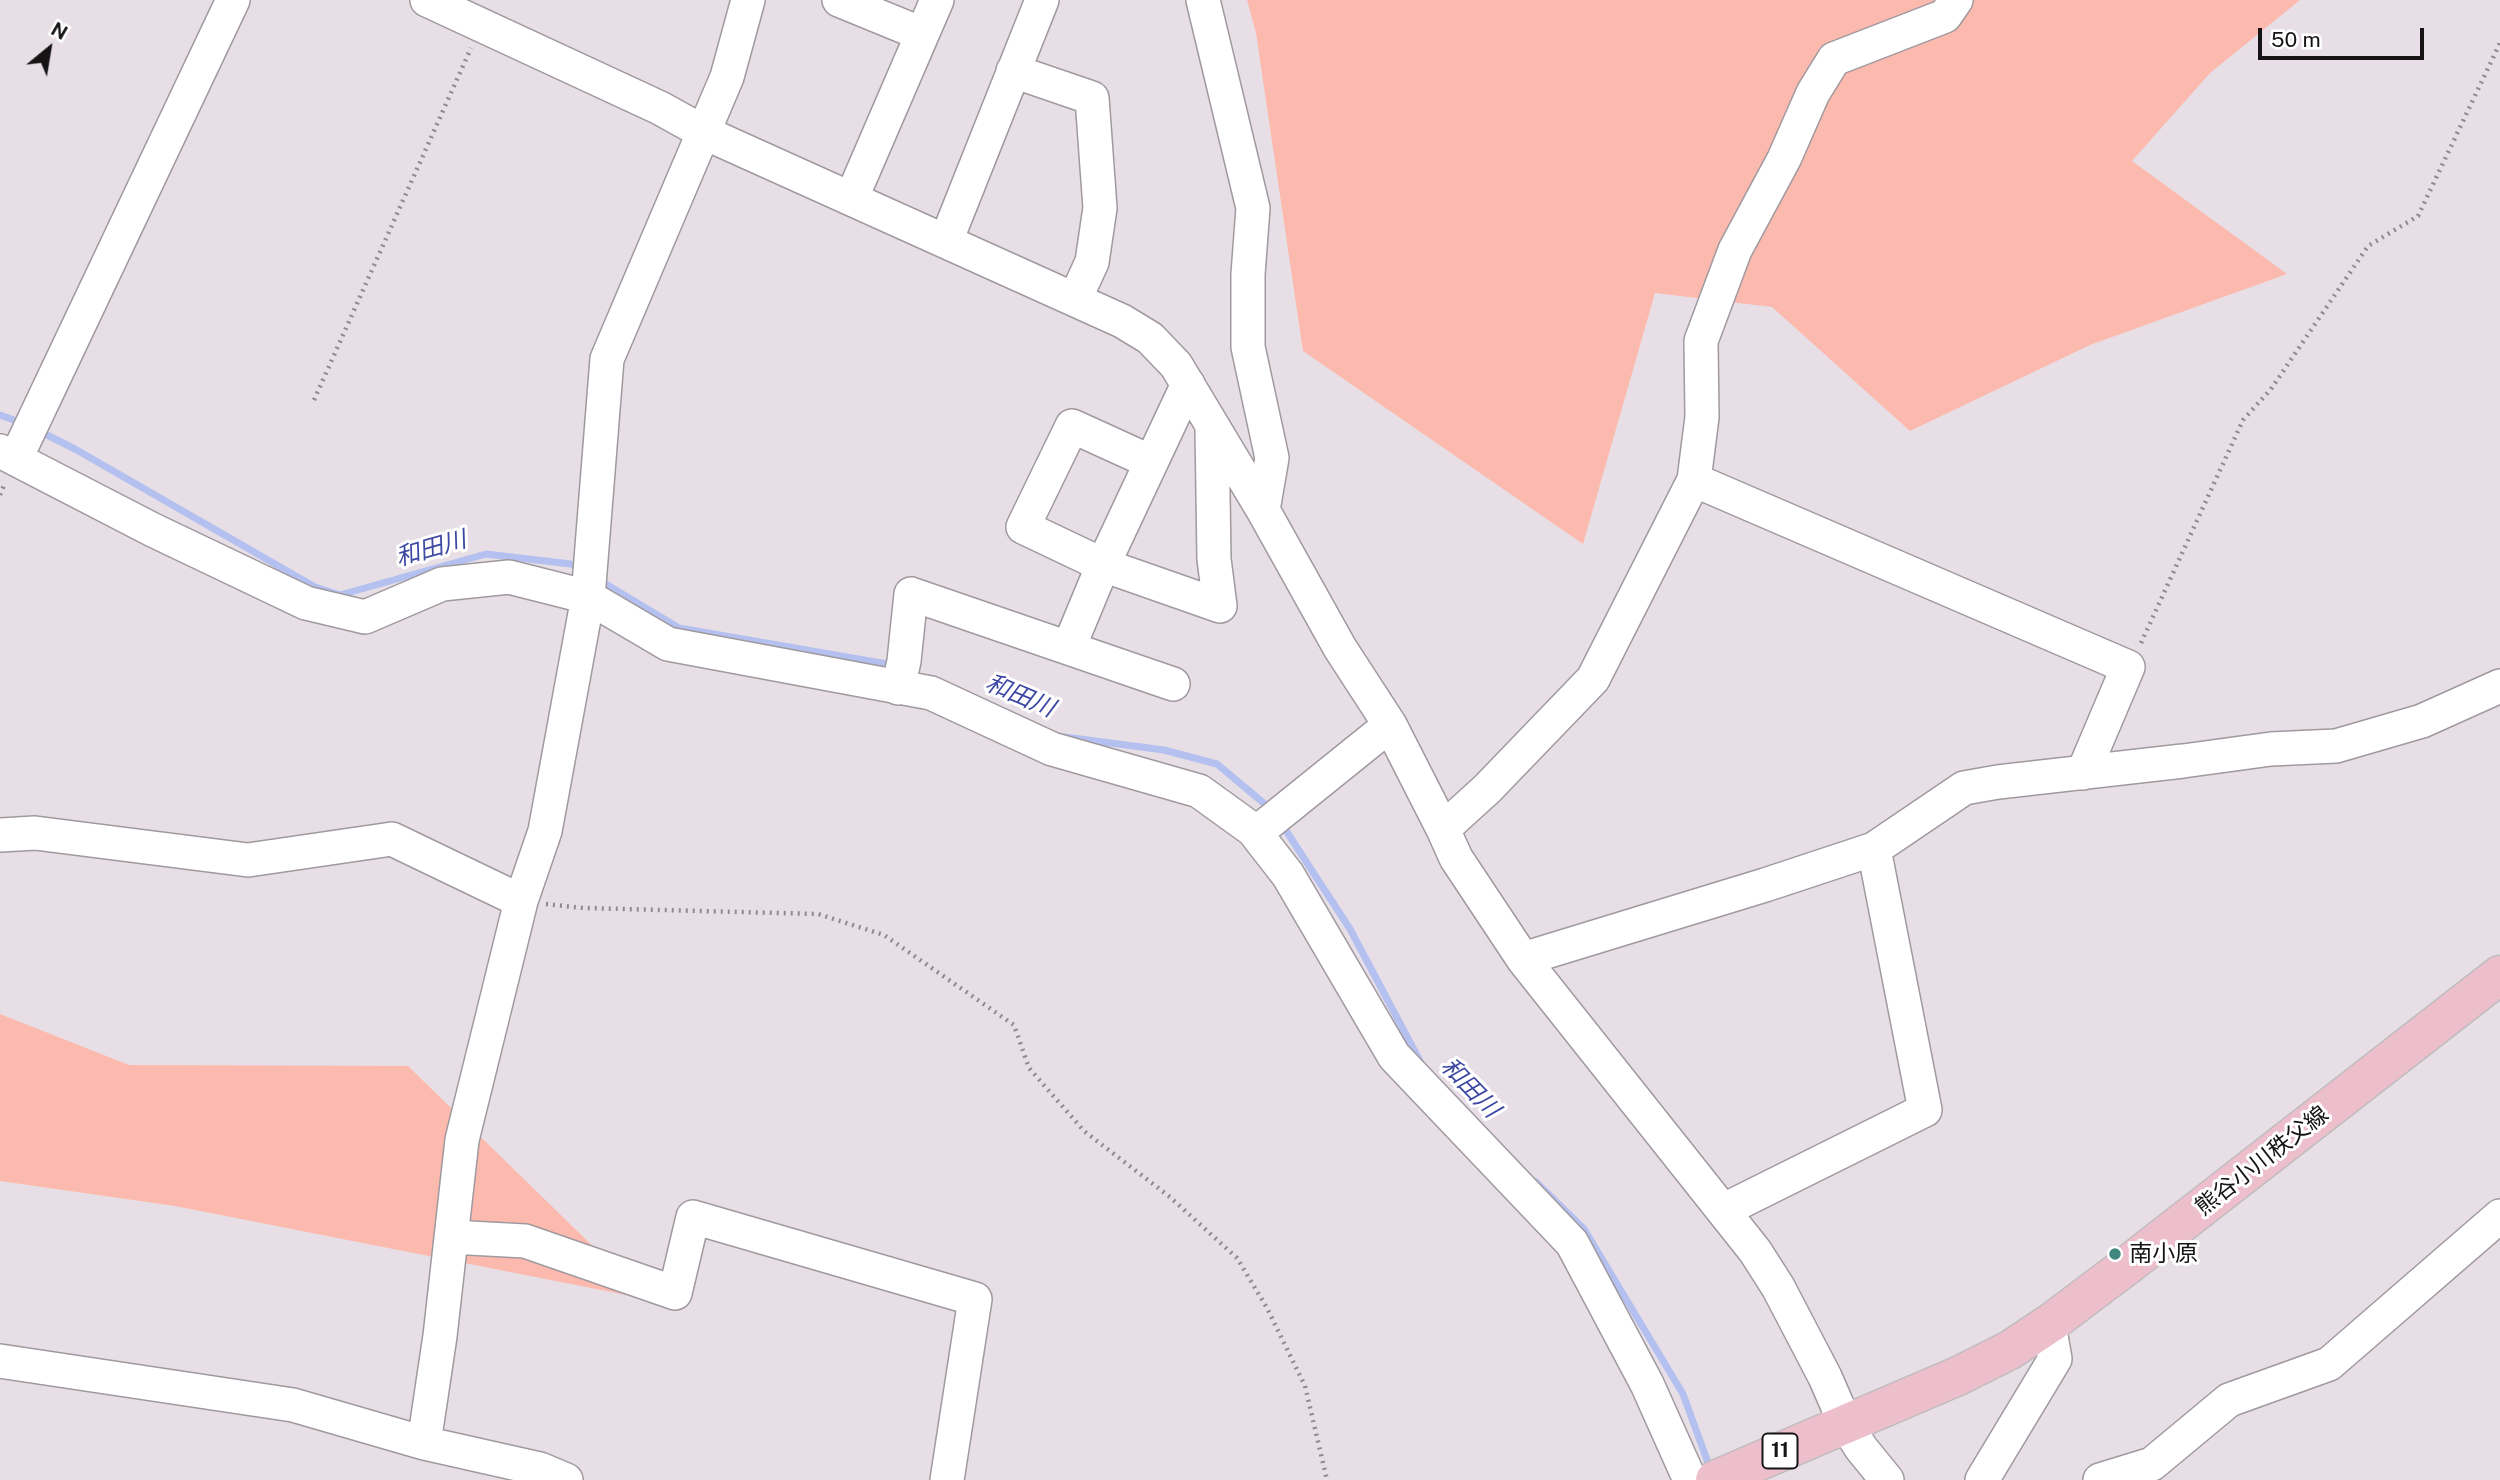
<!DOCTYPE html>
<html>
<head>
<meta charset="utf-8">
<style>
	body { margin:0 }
	#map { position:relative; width:2500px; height:1480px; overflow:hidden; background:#e7dfe5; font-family:"Public Sans",sans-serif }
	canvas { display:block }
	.north { position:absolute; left:14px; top:14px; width:70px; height:70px; -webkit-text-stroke:5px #fff; paint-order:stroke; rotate:30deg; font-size:19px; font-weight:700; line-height:28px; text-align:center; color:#161315 }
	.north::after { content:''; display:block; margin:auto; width:24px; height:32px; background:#161315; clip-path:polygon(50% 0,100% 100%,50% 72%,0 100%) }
	.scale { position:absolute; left:2258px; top:28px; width:166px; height:32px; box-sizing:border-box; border:4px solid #161315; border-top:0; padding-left:9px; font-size:21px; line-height:24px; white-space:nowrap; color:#161315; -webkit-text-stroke:5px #fff; paint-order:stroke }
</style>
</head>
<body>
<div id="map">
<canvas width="2500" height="1480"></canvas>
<div class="north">N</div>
<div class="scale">50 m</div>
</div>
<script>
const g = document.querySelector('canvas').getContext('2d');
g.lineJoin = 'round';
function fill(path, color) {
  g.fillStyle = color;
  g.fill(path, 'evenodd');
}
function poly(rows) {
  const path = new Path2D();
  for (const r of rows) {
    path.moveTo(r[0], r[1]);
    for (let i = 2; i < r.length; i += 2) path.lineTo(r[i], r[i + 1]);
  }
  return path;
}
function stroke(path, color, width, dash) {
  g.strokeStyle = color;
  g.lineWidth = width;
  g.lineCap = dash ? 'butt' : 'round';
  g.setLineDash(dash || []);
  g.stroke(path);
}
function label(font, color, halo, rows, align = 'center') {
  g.font = font + ' "Public Sans","Noto Sans JP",sans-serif';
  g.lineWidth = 6;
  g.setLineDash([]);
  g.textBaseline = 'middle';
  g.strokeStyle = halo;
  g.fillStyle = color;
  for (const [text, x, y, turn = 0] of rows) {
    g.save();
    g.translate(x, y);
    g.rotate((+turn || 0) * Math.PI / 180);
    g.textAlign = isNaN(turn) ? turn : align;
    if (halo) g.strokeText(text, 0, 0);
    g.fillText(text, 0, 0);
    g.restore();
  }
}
const green = poly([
	[1247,0,2300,0,2210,73,2132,161,2287,274,2090,345,1910,431,1772,307,1655,293,1583,544,1303,351,1256,33],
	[0,1014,129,1065,408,1066,647,1299,175,1206,0,1181]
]);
const stream = poly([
	[0,415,22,423],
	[39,431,75,449,315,587,340,595,486,554,571,564,580,569],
	[599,580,679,628,893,665],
	[1065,737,1164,750,1217,764,1272,810],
	[1281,823,1350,929,1421,1063],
	[1536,1182,1584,1229,1683,1394,1711,1471]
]);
const path = poly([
	[314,400,471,48],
	[0,495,5,483],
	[2141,643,2243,420,2271,389,2368,246,2418,216,2500,43],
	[546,904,584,908,818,914,884,935,1014,1025,1029,1068,1084,1131,1170,1197,1237,1258,1267,1308,1305,1386,1327,1480]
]);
const minor = poly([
	[427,0,660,108,705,133,1122,321,1150,338,1176,365,1263,510,1340,648,1390,725,1443,829,1456,858,1523,959,1755,1251,1778,1287,1825,1377,1845,1423,1861,1448,1887,1480],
	[839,0,922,34],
	[1203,0,1253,208,1248,274,1248,347,1272,458,1263,510],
	[1013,71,1092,98,1100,208,1092,262,1075,299],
	[852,197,937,0],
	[946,241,1042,0],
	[0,451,153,530,306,603,365,617,442,584,509,577,588,597,668,644,931,693,1052,749,1199,791,1253,830,1288,875,1394,1056,1572,1243,1647,1384,1690,1480],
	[16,458,233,0],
	[1151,462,1072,426,1023,527,1103,565,1220,606,1214,559,1212,429],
	[1694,480,2128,667,2083,773],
	[1069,647,1103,565,1188,384],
	[898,688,904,661,911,594,1173,684],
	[1443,829,1487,789,1593,679,1694,480,1702,417,1701,341,1735,250,1784,159,1813,93,1834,59,1945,16,1956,0],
	[1256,833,1390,725],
	[0,835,35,833,248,860,392,839,521,901],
	[1523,959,1765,885,1874,849,1964,788,1998,782,2183,761,2271,749,2336,746,2422,721,2500,686],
	[1724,1210,1925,1110,1874,849],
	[451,1237,525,1241,675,1293,693,1217,975,1299,947,1480],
	[0,1361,293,1405,424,1443],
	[566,1480,540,1469,424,1443,440,1336,462,1140,521,901,545,831,588,597,607,359,727,77,748,0],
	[1982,1480,2055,1359,2049,1324],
	[2100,1480,2152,1464,2229,1400,2329,1364,2500,1216]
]);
const major = poly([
	[1715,1480,1958,1376,2010,1350,2052,1322,2129,1264,2500,975]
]);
const markers = [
	[2115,1254,7,"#40877f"]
];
const shields = [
	[1780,1451,35]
];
const shieldNames = [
	["11",1780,1451]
];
const streetNames = [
	["熊谷小川秩父線",2262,1161,-38]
];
const poiNames = [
	["南小原",2129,1254]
];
const waterNames = [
	["和田川",431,549,-16],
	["和田川",1020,696,23],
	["和田川",1470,1088,46]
];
fill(green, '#fcbaae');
stroke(stream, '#b4c0f0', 7);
stroke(minor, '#a0999f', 36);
stroke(major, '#bebdbd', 41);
stroke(path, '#908a8f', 4.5, [2, 5]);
stroke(minor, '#fff', 33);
stroke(major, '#edbecb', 38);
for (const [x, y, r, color] of markers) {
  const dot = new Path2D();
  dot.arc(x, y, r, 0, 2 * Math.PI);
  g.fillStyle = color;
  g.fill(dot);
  stroke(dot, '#fff', 2.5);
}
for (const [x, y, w] of shields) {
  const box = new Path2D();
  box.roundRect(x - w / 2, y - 17.5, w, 35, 5);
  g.fillStyle = '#fff';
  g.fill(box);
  stroke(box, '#161315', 2);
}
label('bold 21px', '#161315', null, shieldNames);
label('23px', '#161315', '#fff', streetNames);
label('23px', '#161315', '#fff', poiNames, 'left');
label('italic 24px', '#3d48a3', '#fff', waterNames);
</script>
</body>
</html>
